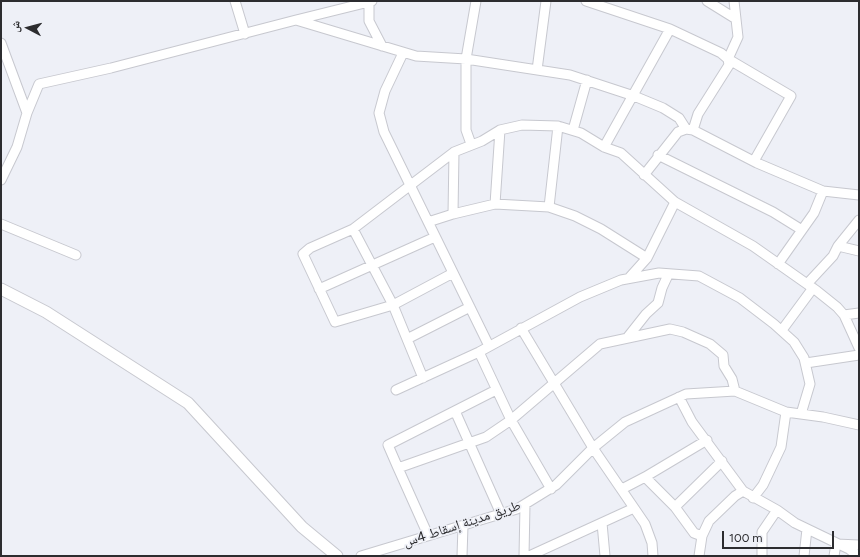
<!DOCTYPE html>
<html>
<head>
<meta charset="utf-8">
<style>
	body { margin:0 }
	#map { position:relative; width:860px; height:557px; overflow:hidden; background:#eef0f7; font-family:Figtree,"Noto Naskh Arabic",sans-serif }
	canvas { display:block }
	.frame { position:absolute; inset:0; border:2px solid #2c2c2f; pointer-events:none }
	.north { position:absolute; left:8px; top:8px; width:40px; height:40px; -webkit-text-stroke:3px #eef0f7; paint-order:stroke; rotate:276deg; font-size:11px; font-weight:700; line-height:16px; text-align:center; color:#2c2c2f }
	.north::after { content:''; display:block; margin:auto; width:14px; height:18px; background:#2c2c2f; clip-path:polygon(50% 0,100% 100%,50% 72%,0 100%) }
	.scale { position:absolute; left:722px; top:531px; width:112px; height:18px; box-sizing:border-box; border:2px solid #2c2c2f; border-top:0; padding-left:5px; font-size:12px; line-height:14px; white-space:nowrap; color:#2c2c2f; -webkit-text-stroke:3px #eef0f7; paint-order:stroke }
</style>
</head>
<body>
<div id="map">
<canvas width="860" height="557"></canvas>
<div class="frame"></div>
<div class="north">ش</div>
<div class="scale">100 m</div>
</div>
<script>
const g = document.querySelector('canvas').getContext('2d');
g.lineJoin = 'round';
function poly(rows) {
  const path = new Path2D();
  for (const r of rows) {
    path.moveTo(r[0], r[1]);
    for (let i = 2; i < r.length; i += 2) path.lineTo(r[i], r[i + 1]);
  }
  return path;
}
function stroke(path, color, width, dash) {
  g.strokeStyle = color;
  g.lineWidth = width;
  g.lineCap = dash ? 'butt' : 'round';
  g.setLineDash(dash || []);
  g.stroke(path);
}
function label(font, color, halo, rows, align = 'center') {
  g.font = font + ' Figtree,"Noto Naskh Arabic",sans-serif';
  g.lineWidth = 3.5;
  g.setLineDash([]);
  g.textBaseline = 'middle';
  g.strokeStyle = halo;
  g.fillStyle = color;
  for (const [text, x, y, turn = 0] of rows) {
    g.save();
    g.translate(x, y);
    g.rotate((+turn || 0) * Math.PI / 180);
    g.textAlign = isNaN(turn) ? turn : align;
    if (halo) g.strokeText(text, 0, 0);
    g.fillText(text, 0, 0);
    g.restore();
  }
}
const minor = poly([
	[235,1,245,34],
	[372,1,369,2,369,21,382,46],
	[586,1,670,29,721,53,728,59,729,65,698,114,693,130],
	[707,1,736,19],
	[734,1,738,37,728,59,791,96,754,161],
	[296,20,369,2],
	[1,43,27,113],
	[403,53,385,91,379,113,384,132,489,346],
	[537,70,546,1],
	[573,130,587,80],
	[471,144,466,130,466,59,476,1],
	[604,147,670,29],
	[658,155,773,212,802,230],
	[644,175,678,132,686,129,693,130,757,163,823,191,859,195],
	[1,180,17,147,27,113,39,84,111,68,296,20,416,56,466,59,570,75,634,96,663,108,679,118,686,129],
	[495,204,500,130],
	[549,207,558,126],
	[453,214,454,152],
	[428,222,453,214,495,204,549,207,575,216,601,229,647,258],
	[1,224,76,255],
	[353,229,393,305,423,378],
	[838,246,859,251],
	[778,264,814,213,823,191],
	[453,273,393,305,335,322,303,254,310,248,353,229,454,152,482,141,500,130,522,125,558,126,581,133,604,147,621,153,675,202,753,246,817,291,837,307,844,315,859,348],
	[629,278,647,258,675,202],
	[807,284,833,256,838,246,859,220],
	[319,289,435,237],
	[844,315,859,313],
	[521,328,593,448,645,524,652,543,653,556],
	[782,330,813,288],
	[627,338,646,314,658,303,662,288,668,275],
	[407,339,470,307],
	[479,352,511,420,551,489],
	[806,363,859,355],
	[396,390,479,352,580,297,621,280,659,273,699,276,740,298,774,324,794,342,804,358,810,384,801,414],
	[679,397,692,422,743,491,777,510,795,523,849,549,858,556],
	[455,411,501,514],
	[398,468,388,445,496,390],
	[645,477,675,507,694,533,702,536],
	[622,489,645,477,707,440],
	[753,498,763,485,781,447,786,412],
	[675,507,722,461],
	[602,523,605,556],
	[428,535,398,468,486,437,511,420,600,344,670,329,683,332,710,344,723,355,724,366,732,379,735,391],
	[361,556,517,509,556,485,593,448,625,422,686,394,735,391,786,412,823,417,859,425],
	[462,556,463,526],
	[524,556,525,505],
	[529,556,634,508],
	[699,556,702,536,709,521,735,496,743,491],
	[762,556,762,532,777,510],
	[804,556,807,529],
	[834,556,836,544,859,545]
]);
const major = poly([
	[1,289,46,312,188,403,302,527,337,556]
]);
const streetNames = [
	["طريق مدينة إسقاط 4س",462,524,-18]
];
stroke(minor, '#c7c8cf', 11);
stroke(major, '#c7c8cf', 13);
stroke(minor, '#fff', 9);
stroke(major, '#fff', 11);
label('14px', '#2c2c2f', '#eef0f7', streetNames);
</script>
</body>
</html>
